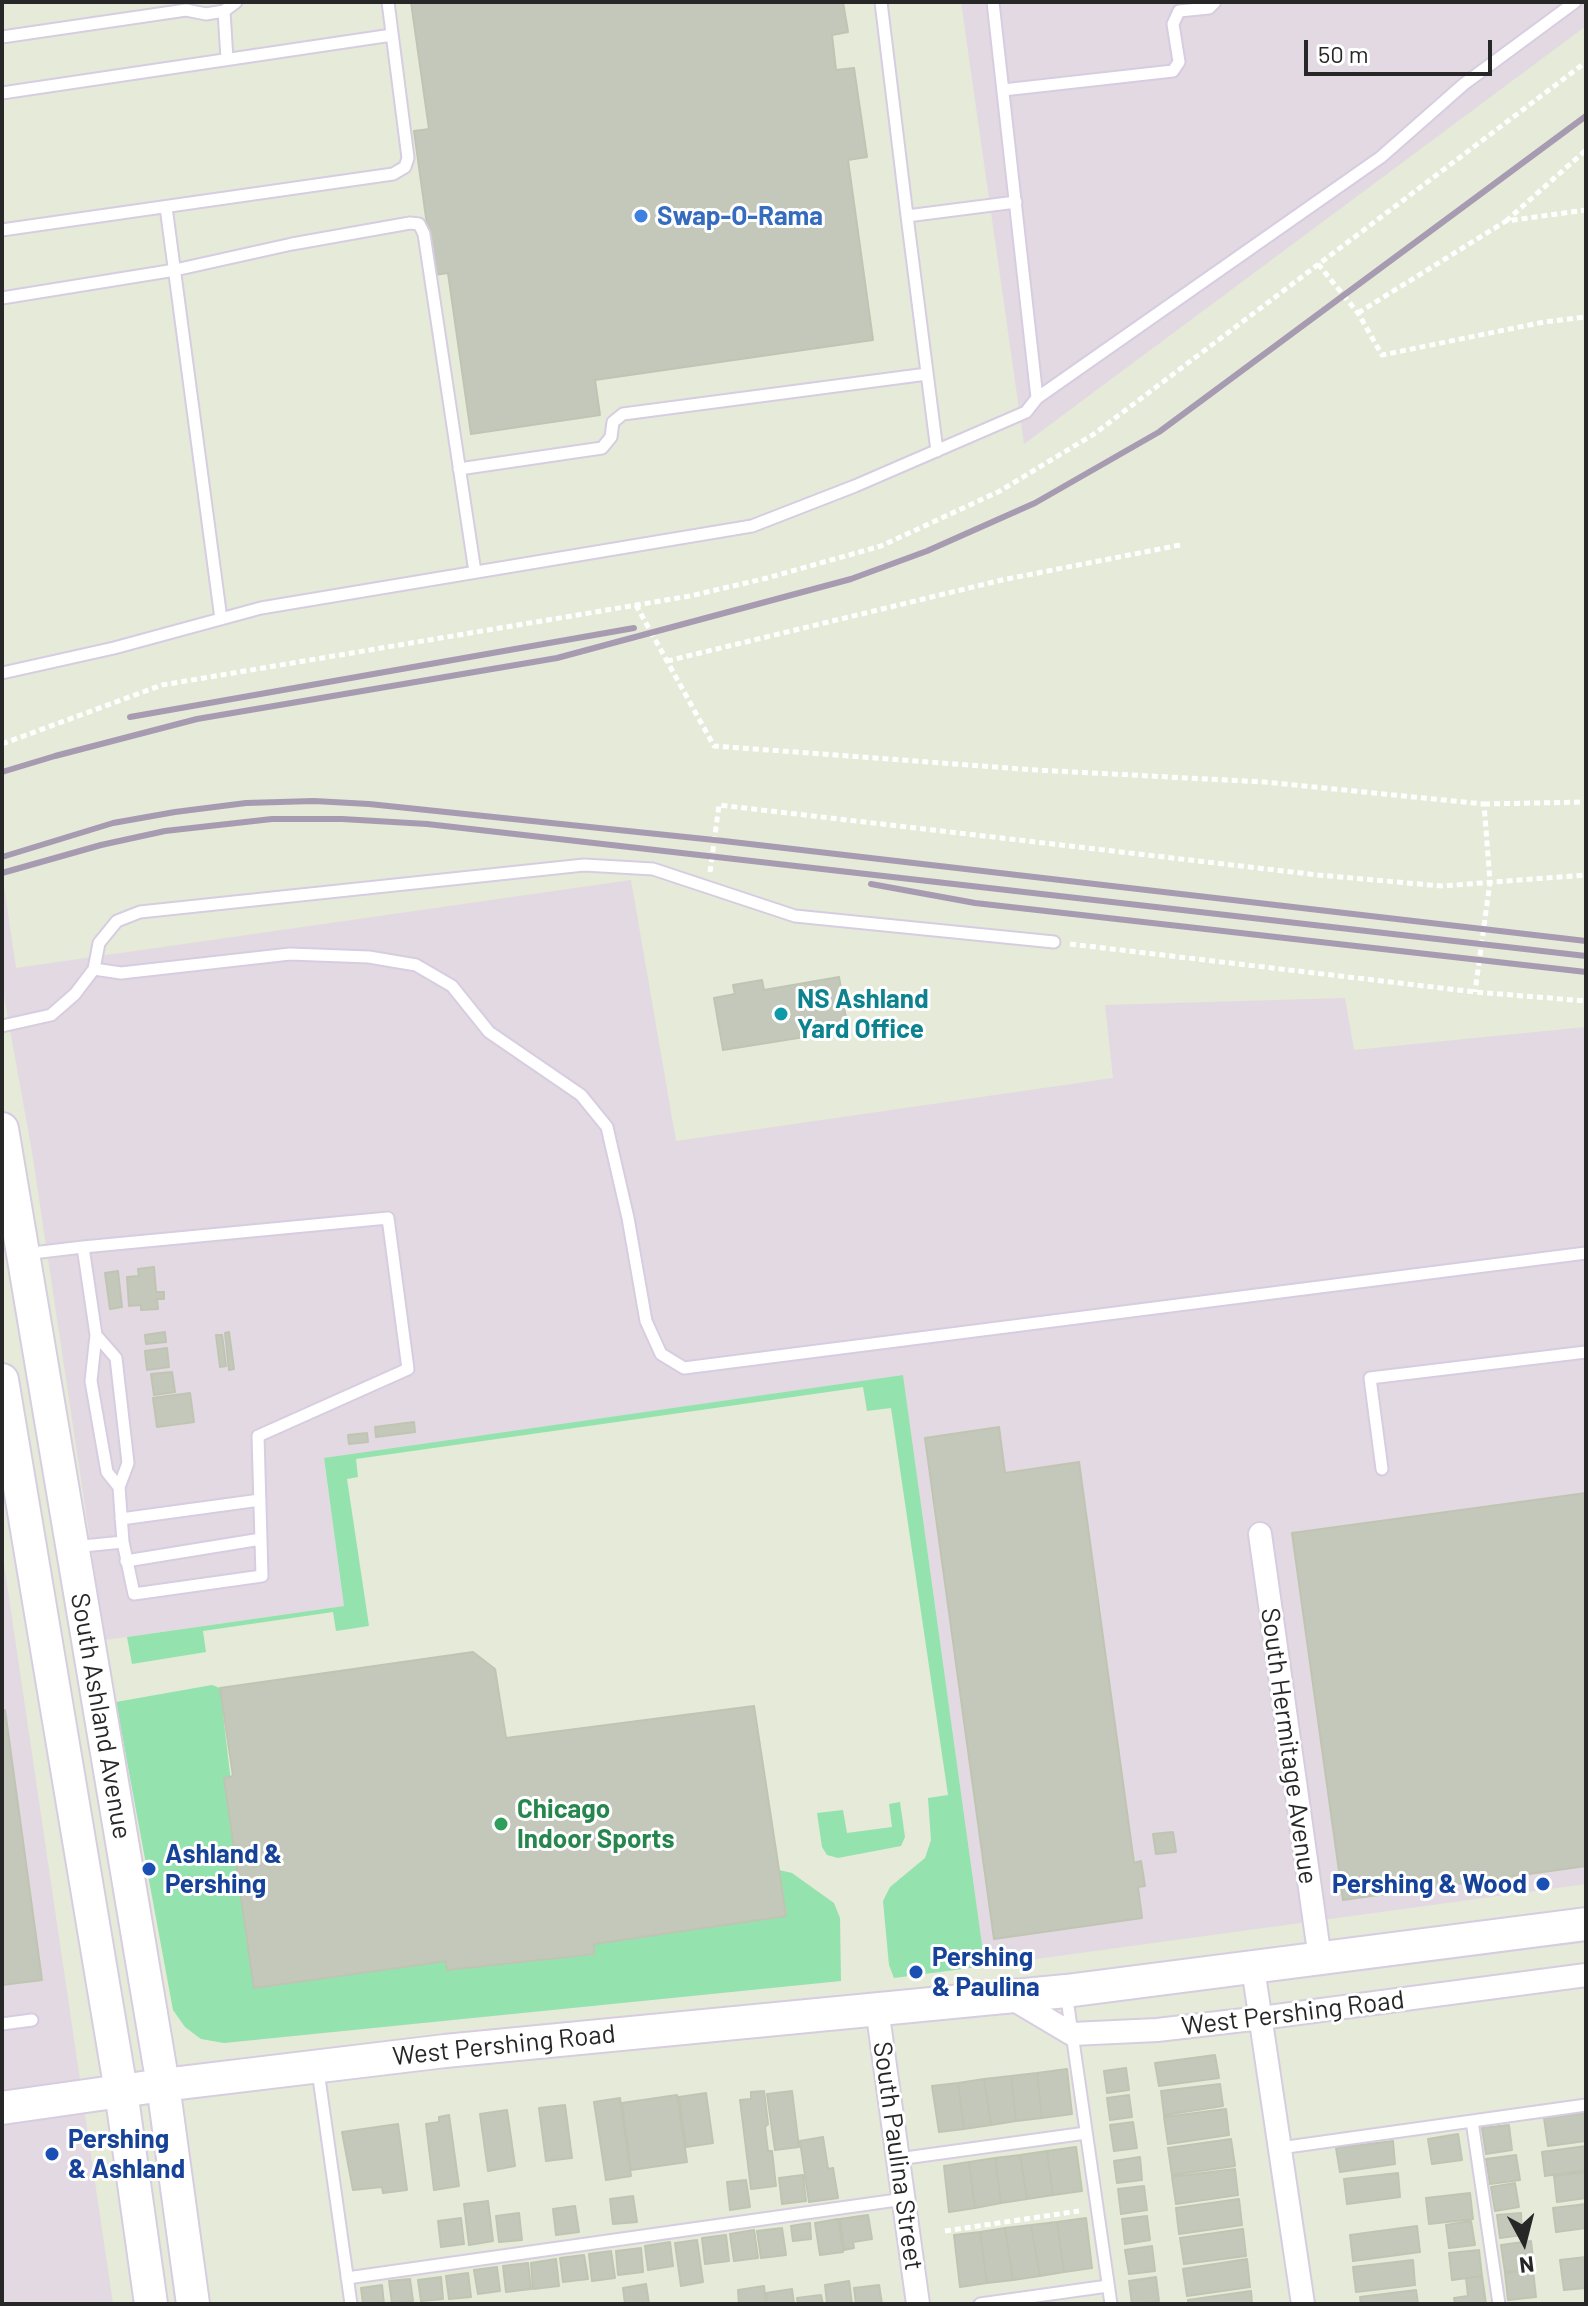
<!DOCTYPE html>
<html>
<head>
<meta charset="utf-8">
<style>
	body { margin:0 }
	#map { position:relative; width:1588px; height:2306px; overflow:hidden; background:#e6ead8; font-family:Barlow,sans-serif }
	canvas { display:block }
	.frame { position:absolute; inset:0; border:4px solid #272727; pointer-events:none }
	.north { position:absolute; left:1484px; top:2202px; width:80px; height:80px; -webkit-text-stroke:6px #fff; paint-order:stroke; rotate:173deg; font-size:22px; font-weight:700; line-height:32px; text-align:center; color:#272727 }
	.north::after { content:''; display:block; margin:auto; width:28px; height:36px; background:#272727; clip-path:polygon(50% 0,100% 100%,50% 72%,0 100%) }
	.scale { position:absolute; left:1304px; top:40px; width:188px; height:36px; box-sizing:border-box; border:4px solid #272727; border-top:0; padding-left:10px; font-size:24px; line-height:28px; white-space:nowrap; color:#272727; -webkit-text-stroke:6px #fff; paint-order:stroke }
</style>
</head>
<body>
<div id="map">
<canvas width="1588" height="2306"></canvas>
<div class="frame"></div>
<div class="north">N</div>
<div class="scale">50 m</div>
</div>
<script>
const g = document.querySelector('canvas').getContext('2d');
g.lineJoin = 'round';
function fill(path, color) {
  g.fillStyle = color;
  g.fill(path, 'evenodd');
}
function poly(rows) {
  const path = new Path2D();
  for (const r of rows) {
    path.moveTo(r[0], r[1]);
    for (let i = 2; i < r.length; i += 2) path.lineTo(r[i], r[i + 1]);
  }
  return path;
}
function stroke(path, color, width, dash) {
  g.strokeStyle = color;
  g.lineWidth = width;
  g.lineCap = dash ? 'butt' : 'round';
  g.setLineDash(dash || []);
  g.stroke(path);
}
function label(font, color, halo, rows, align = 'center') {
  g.font = font + ' Barlow,sans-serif';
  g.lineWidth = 6;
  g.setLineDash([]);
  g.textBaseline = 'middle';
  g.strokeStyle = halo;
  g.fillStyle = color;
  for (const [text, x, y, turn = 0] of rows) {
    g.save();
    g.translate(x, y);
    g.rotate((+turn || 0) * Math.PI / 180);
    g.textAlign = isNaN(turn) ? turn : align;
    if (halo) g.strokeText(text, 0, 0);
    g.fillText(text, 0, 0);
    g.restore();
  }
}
const industrial = poly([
	[961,2,1586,2,1586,26,1024,444],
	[631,880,676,1141,1113,1078,1105,1005,1345,998,1354,1050,1586,1027,1586,1884,985,1966,903,1375,324,1459,344,1606,105,1640,32,1152,2,985,2,887,4,886,16,968],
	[2,1550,113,2304,2,2304]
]);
const green = poly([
	[903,1375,985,1966,894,1978,889,1965,883,1901,890,1887,925,1858,931,1840,928,1798,948,1795,891,1408,867,1411,863,1387,356,1459,358,1477,347,1479,369,1626,336,1631,333,1612,203,1631,206,1652,132,1664,127,1637,344,1606,324,1458],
	[212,1685,220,1688,255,1988,446,1961,447,1970,593,1954,594,1944,785,1916,779,1870,792,1873,834,1903,840,1918,841,1981,224,2043,201,2039,185,2027,173,2010,116,1702],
	[900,1802,905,1837,901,1846,838,1858,827,1855,822,1847,817,1813,843,1810,847,1833,892,1827,889,1804]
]);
const building = poly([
	[411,2,843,2,848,32,832,35,836,70,854,68,867,157,848,160,873,340,595,380,600,415,471,434,448,273,434,275,414,131,429,129,411,2],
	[839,977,848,1030,723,1050,714,998,735,994,733,985,762,980,764,990,839,977],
	[154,1267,156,1292,164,1292,164,1299,157,1299,158,1309,141,1310,141,1305,129,1306,127,1277,139,1276,138,1269,154,1267],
	[118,1271,122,1307,110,1309,105,1273,118,1271],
	[165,1332,166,1342,146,1344,145,1335,165,1332],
	[229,1332,234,1369,229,1370,225,1333,229,1332],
	[216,1335,222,1335,226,1366,220,1367,216,1335],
	[167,1348,169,1367,147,1370,145,1351,167,1348],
	[172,1372,175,1392,154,1395,151,1374,172,1372],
	[190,1393,194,1422,157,1427,153,1398,190,1393],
	[414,1422,415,1432,376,1437,375,1427,414,1422],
	[999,1427,1005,1473,1079,1462,1134,1863,1141,1861,1145,1886,1138,1887,1142,1918,994,1939,925,1438,999,1427],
	[367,1433,368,1442,349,1444,348,1435,367,1433],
	[1586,1493,1586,1866,1343,1900,1292,1533,1586,1493],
	[473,1652,495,1669,506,1738,754,1706,786,1916,594,1944,594,1954,447,1970,446,1961,254,1988,224,1778,233,1776,220,1688,473,1652],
	[2,1710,5,1710,42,1980,2,1985,2,1710],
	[1173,1832,1176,1852,1156,1854,1153,1834,1173,1832],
	[1215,2055,1219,2078,1159,2086,1155,2063,1215,2055],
	[1126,2068,1129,2090,1107,2093,1104,2071,1126,2068],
	[1067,2069,1072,2114,1042,2118,1037,2073,1067,2069],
	[1037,2073,1042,2118,1016,2121,1011,2076,1037,2073],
	[1011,2076,1016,2121,991,2125,984,2079,1011,2076],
	[984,2079,991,2125,964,2129,958,2083,984,2079],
	[958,2083,964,2129,939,2132,932,2086,958,2083],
	[1220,2084,1223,2106,1164,2115,1161,2091,1220,2084],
	[764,2091,768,2124,765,2127,768,2151,772,2151,776,2186,751,2189,740,2100,751,2099,751,2092,764,2091],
	[792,2091,799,2147,775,2150,767,2094,792,2091],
	[706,2093,713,2143,686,2147,679,2097,706,2093],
	[677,2095,687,2162,631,2170,622,2103,677,2095],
	[1129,2095,1132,2117,1110,2120,1107,2098,1129,2095],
	[620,2098,631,2176,606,2180,594,2102,620,2098],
	[565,2105,572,2158,546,2161,539,2108,565,2105],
	[1226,2109,1229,2135,1168,2144,1164,2117,1226,2109],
	[507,2110,515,2166,488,2171,480,2114,507,2110],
	[1586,2113,1586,2141,1548,2146,1544,2118,1586,2113],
	[449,2115,459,2186,434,2190,426,2124,439,2122,439,2117,449,2115],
	[1133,2122,1137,2148,1114,2151,1110,2125,1133,2122],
	[398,2124,407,2190,383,2193,382,2187,353,2190,342,2132,398,2124],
	[1509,2125,1512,2150,1486,2154,1482,2128,1509,2125],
	[1458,2134,1462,2160,1432,2164,1428,2139,1458,2134],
	[823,2137,828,2169,833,2168,838,2198,809,2202,800,2141,823,2137],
	[1231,2139,1235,2166,1172,2175,1168,2148,1231,2139],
	[1393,2141,1395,2164,1340,2172,1336,2148,1393,2141],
	[1586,2146,1586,2170,1545,2176,1542,2152,1586,2146],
	[1076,2147,1082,2191,1053,2195,1047,2151,1076,2147],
	[1047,2151,1053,2195,1027,2199,1020,2155,1047,2151],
	[1020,2155,1027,2199,1001,2203,995,2158,1020,2155],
	[1516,2155,1520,2180,1490,2184,1486,2159,1516,2155],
	[1140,2157,1142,2180,1117,2183,1114,2161,1140,2157],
	[995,2158,1001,2203,975,2208,969,2162,995,2158],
	[969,2162,975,2208,949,2212,944,2166,969,2162],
	[1235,2169,1238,2195,1176,2204,1172,2177,1235,2169],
	[1586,2172,1586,2198,1557,2202,1554,2176,1586,2172],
	[1398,2173,1400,2197,1347,2204,1344,2179,1398,2173],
	[803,2175,806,2201,782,2204,779,2178,803,2175],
	[746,2180,750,2207,730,2210,727,2182,746,2180],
	[1515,2183,1519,2207,1495,2211,1491,2187,1515,2183],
	[1144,2186,1147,2210,1121,2214,1118,2189,1144,2186],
	[1470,2193,1473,2219,1429,2224,1426,2198,1470,2193],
	[633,2196,637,2222,613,2224,610,2199,633,2196],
	[1239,2199,1242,2225,1179,2234,1176,2208,1239,2199],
	[488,2201,493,2241,469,2245,464,2204,488,2201],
	[1586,2204,1586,2228,1556,2232,1553,2208,1586,2204],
	[575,2206,579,2232,556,2235,553,2209,575,2206],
	[519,2213,522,2240,499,2242,496,2216,519,2213],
	[1521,2213,1522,2235,1500,2238,1497,2215,1521,2213],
	[868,2215,872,2239,853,2242,854,2248,844,2250,840,2219,868,2215],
	[1147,2216,1150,2240,1125,2244,1122,2219,1147,2216],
	[461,2218,464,2244,441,2247,438,2221,461,2218],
	[1086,2218,1092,2268,1064,2272,1057,2222,1086,2218],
	[838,2219,843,2252,820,2255,815,2223,838,2219],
	[1471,2221,1475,2245,1449,2248,1446,2225,1471,2221],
	[1057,2222,1064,2272,1040,2276,1031,2225,1057,2222],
	[810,2223,811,2239,793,2241,791,2226,810,2223],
	[1031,2225,1040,2276,1013,2280,1005,2228,1031,2225],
	[1417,2226,1420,2252,1353,2261,1350,2235,1417,2226],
	[782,2228,786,2255,761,2258,757,2231,782,2228],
	[1005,2228,1013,2280,987,2283,980,2232,1005,2228],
	[1243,2229,1246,2256,1184,2264,1180,2238,1243,2229],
	[754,2230,758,2258,734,2261,730,2234,754,2230],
	[980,2232,987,2283,960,2287,954,2235,980,2232],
	[726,2235,729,2261,705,2264,702,2238,726,2235],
	[697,2240,703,2282,681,2286,675,2243,697,2240],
	[1531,2241,1534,2268,1505,2272,1501,2245,1531,2241],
	[670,2242,673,2266,648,2270,645,2246,670,2242],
	[1152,2246,1155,2271,1129,2274,1125,2250,1152,2246],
	[641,2248,643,2272,618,2275,616,2251,641,2248],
	[1479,2250,1482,2276,1452,2280,1449,2253,1479,2250],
	[611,2251,615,2278,592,2281,589,2254,611,2251],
	[584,2255,588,2279,563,2282,560,2258,584,2255],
	[1586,2257,1586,2288,1564,2290,1560,2260,1586,2257],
	[556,2259,559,2286,533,2289,531,2263,556,2259],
	[1247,2259,1250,2287,1187,2296,1183,2269,1247,2259],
	[1413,2260,1415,2285,1356,2292,1353,2267,1413,2260],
	[528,2263,531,2289,506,2292,503,2266,528,2263],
	[497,2267,500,2291,478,2294,474,2270,497,2267],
	[1533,2270,1536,2297,1508,2300,1505,2273,1533,2270],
	[468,2273,471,2297,449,2299,446,2276,468,2273],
	[1482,2276,1486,2304,1455,2304,1454,2298,1468,2296,1466,2278,1482,2276],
	[441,2277,443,2299,421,2301,418,2280,441,2277],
	[1156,2277,1159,2301,1132,2304,1129,2281,1156,2277],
	[410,2279,413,2301,392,2303,389,2281,410,2279],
	[849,2281,852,2304,827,2304,825,2285,849,2281],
	[646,2284,649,2304,625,2304,623,2288,646,2284],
	[382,2285,384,2304,363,2304,361,2288,382,2285],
	[879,2285,882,2304,856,2304,854,2288,879,2285],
	[764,2286,766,2304,739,2304,738,2290,764,2286],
	[792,2289,794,2304,767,2304,766,2293,792,2289],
	[1416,2290,1418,2304,1361,2304,1360,2297,1416,2290],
	[1251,2291,1252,2304,1188,2304,1188,2300,1251,2291],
	[821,2295,823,2304,798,2304,797,2298,821,2295]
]);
const path = poly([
	[1506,221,1586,150],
	[1318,264,1358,313,1382,355,1544,322,1586,317],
	[1358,313,1506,221,1586,210],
	[636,605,714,746,1036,770,1264,782,1484,804,1490,882,1475,992],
	[667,661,1002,580,1180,545],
	[2,744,162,685,690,596,767,578,881,546,1000,491,1094,434,1586,62],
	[1484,804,1586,802],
	[710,872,719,805,1318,875,1442,886,1586,875],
	[1070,944,1475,992,1586,1001],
	[945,2231,1079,2211]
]);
const lane = poly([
	[881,2,907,216,1016,202],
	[993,2,1037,398,1381,157,1464,84,1575,2],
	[2,37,186,10,206,14,224,11],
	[227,59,224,11,236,2],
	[1003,90,1173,71,1179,62,1173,24,1179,11,1209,8,1215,2],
	[2,93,392,35],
	[166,207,221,619],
	[907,216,937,451],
	[2,230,393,174,405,167,408,158,388,2],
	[2,298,175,270,292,244,410,223,419,224,424,234,475,572],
	[459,469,602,448,611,437,613,422,623,414,927,374],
	[2,673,114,648,261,608,752,526,855,486,1026,412,1037,398],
	[94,969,121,973,290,954,369,957,416,965,452,986,489,1032,581,1095,607,1127,628,1218,646,1321,661,1354,684,1368,1586,1253],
	[2,1026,51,1015,75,994,94,969,99,943,117,921,140,912,584,865,653,869,795,916,1054,942],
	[83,1247,388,1218,408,1369,258,1436,262,1576,134,1594,123,1542],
	[24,1254,83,1247,96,1335,91,1381,107,1472,119,1487,123,1542,73,1547],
	[96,1335,116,1358,128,1463,119,1487],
	[1382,1469,1370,1378,1586,1352],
	[121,1519,260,1500],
	[126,1561,261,1539],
	[1066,1992,1111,2304],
	[2,2024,32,2020],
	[318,2071,351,2304],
	[1472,2121,1499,2304],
	[1280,2148,1586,2105],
	[898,2159,1086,2133],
	[347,2278,904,2199],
	[980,2304,1108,2286]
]);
const street = poly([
	[1260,1534,1320,1959],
	[1253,1968,1303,2304],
	[1008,1996,1072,2034,1157,2030,1261,2018,1586,1975],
	[877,2008,918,2304]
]);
const secondary = poly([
	[2,1129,163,2085,193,2304],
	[2,1380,121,2091,151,2304],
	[2,2108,163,2085,445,2051,1066,1991,1586,1924]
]);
const rail = poly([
	[130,717,634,628],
	[2,772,55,756,197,719,557,658,851,579,927,551,1035,503,1159,432,1586,116],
	[2,857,113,823,175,812,246,803,314,801,369,804,724,841,1586,941],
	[2,873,101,845,165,831,272,819,342,819,427,824,1586,956],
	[871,884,975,903,1586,972]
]);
const markers = [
	[641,216,8,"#3f7fe0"],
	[781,1014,8,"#0f9aa8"],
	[501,1824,8,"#2e9e5b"],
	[149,1869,8,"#1a4fb4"],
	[1543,1884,8,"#1a4fb4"],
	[916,1972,8,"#1a4fb4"],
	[52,2154,8,"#1a4fb4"]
];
const shopNames = [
	["Swap-O-Rama",657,216]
];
const cultureNames = [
	["NS Ashland",797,999],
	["Yard Office",797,1029]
];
const streetNames = [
	["South Ashland Avenue",101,1716,80],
	["South Hermitage Avenue",1289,1746,82],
	["West Pershing Road",1293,2013,-7],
	["West Pershing Road",504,2045,-6],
	["South Paulina Street",898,2156,82]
];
const leisureNames = [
	["Chicago",517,1809],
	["Indoor Sports",517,1839]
];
const transitNames = [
	["Ashland &",165,1854],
	["Pershing",165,1884],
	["Pershing & Wood",1527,1884,"right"],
	["Pershing",932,1957],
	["& Paulina",932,1987],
	["Pershing",68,2139],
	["& Ashland",68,2169]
];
fill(industrial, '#e2d9e2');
fill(green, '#94e2ae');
fill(building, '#c4c8bb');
stroke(building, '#bfc5b2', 2);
stroke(lane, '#d7cde1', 15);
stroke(street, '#d7cde1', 26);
stroke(secondary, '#d7cde1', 36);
stroke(path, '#fff', 5, [6, 4]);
stroke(lane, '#fff', 11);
stroke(street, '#fff', 22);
stroke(secondary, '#fff', 32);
stroke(rail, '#a79bb2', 6);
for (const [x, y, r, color] of markers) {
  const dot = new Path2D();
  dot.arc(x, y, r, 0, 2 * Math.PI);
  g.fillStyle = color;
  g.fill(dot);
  stroke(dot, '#fff', 3);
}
label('bold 26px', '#366cbe', '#fff', shopNames, 'left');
label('bold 26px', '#0d838f', '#fff', cultureNames, 'left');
label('26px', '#272727', '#fff', streetNames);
label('bold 26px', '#27864d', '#fff', leisureNames, 'left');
label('bold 26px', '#164399', '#fff', transitNames, 'left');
</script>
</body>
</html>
